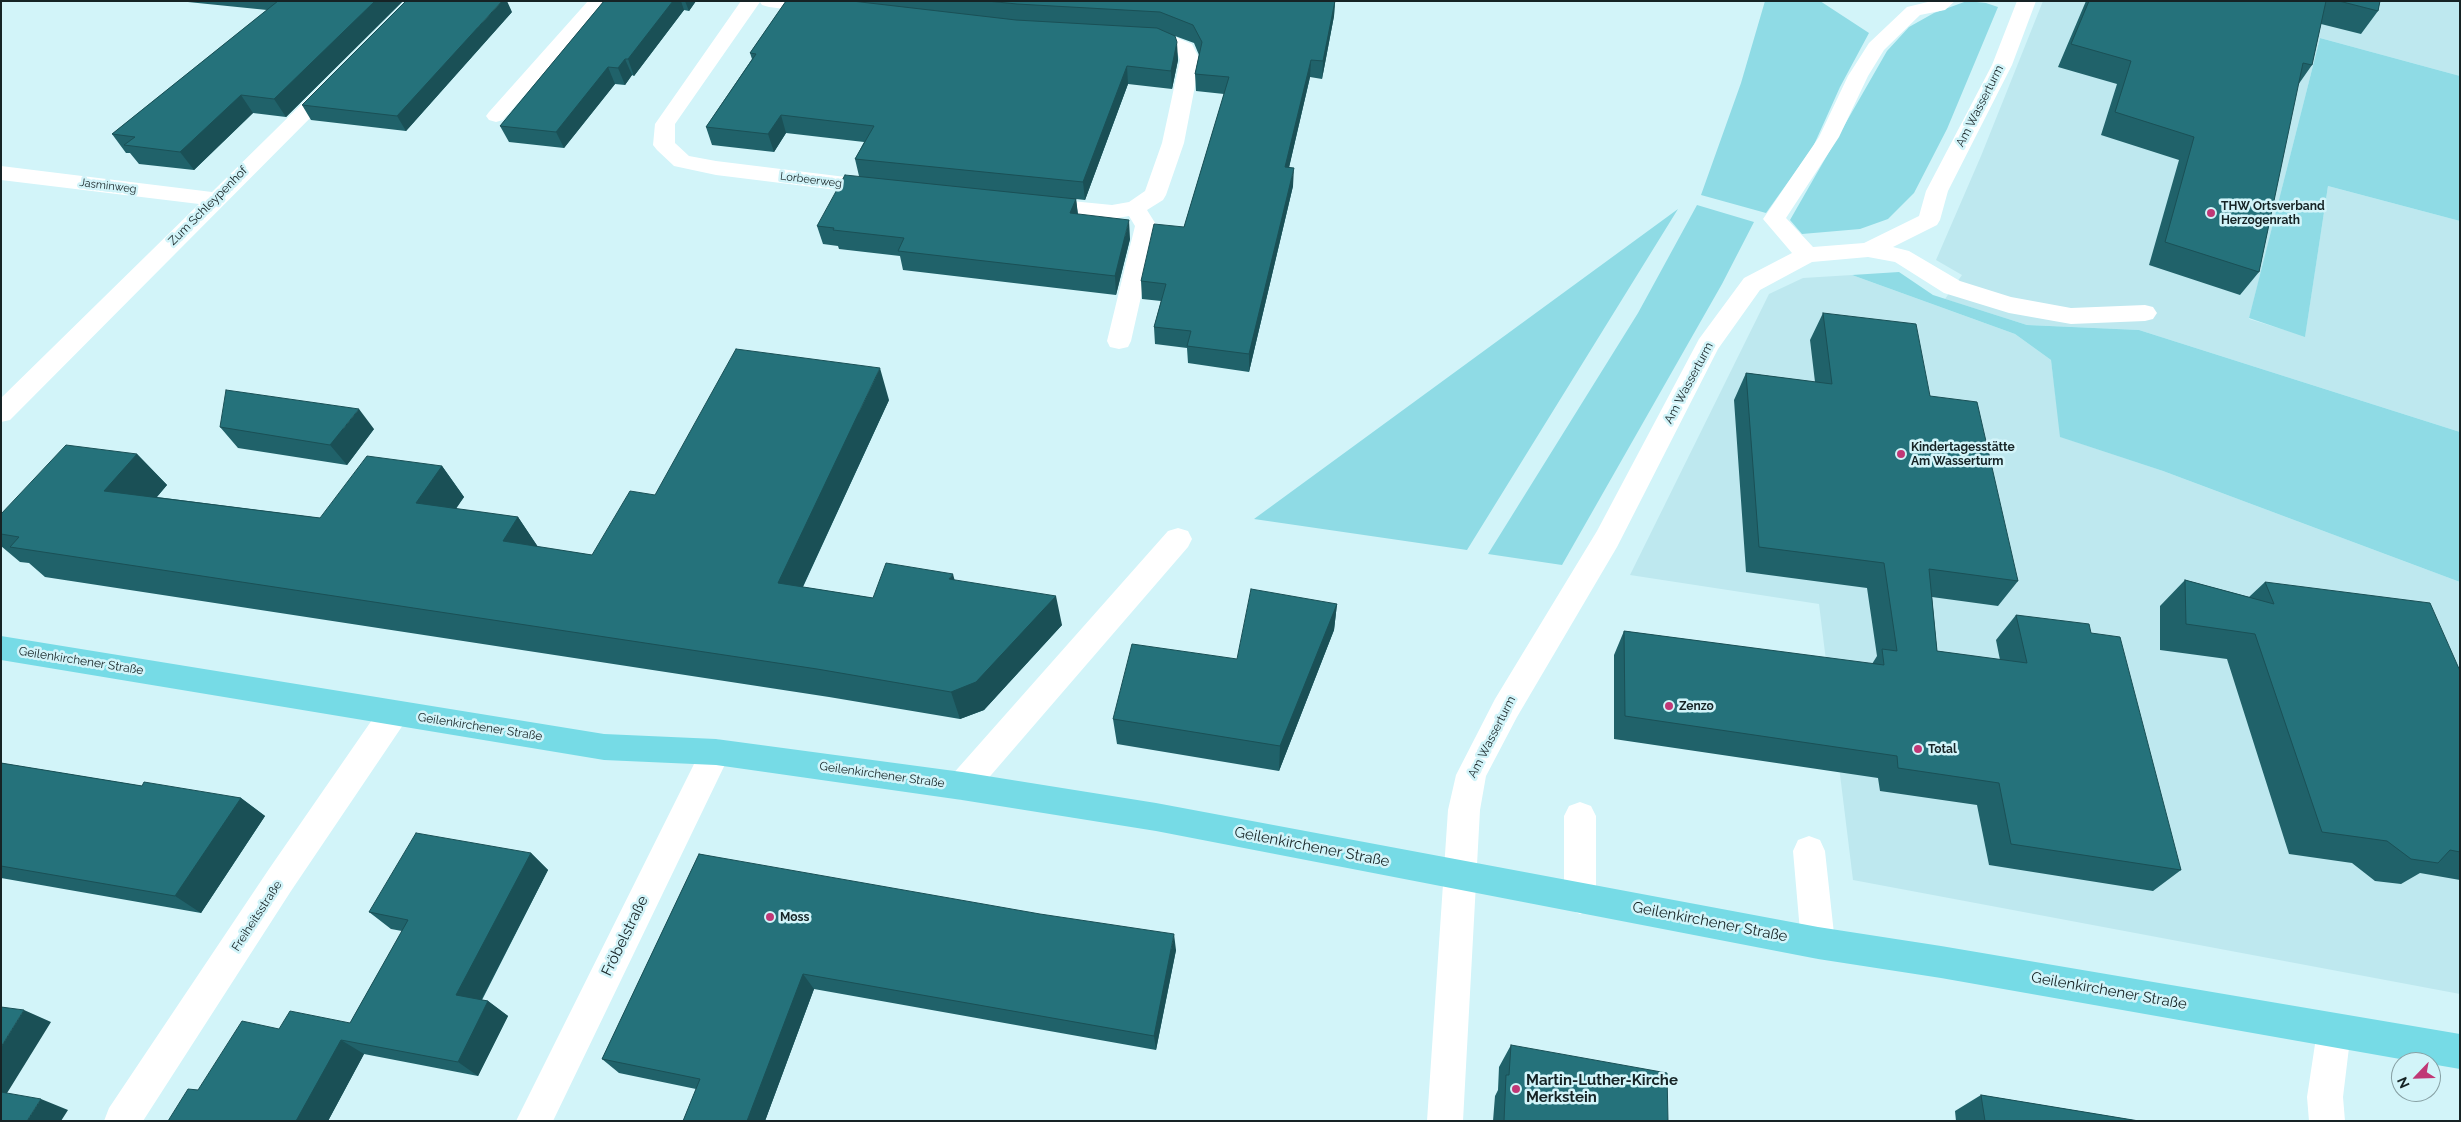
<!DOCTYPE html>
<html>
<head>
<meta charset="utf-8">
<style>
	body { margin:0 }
	#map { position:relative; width:2461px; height:1122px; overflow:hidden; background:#d2f4f9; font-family:Raleway,sans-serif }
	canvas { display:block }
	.frame { position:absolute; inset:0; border:2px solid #162325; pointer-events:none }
	.north { position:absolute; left:2391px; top:1052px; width:50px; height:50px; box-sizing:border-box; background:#d2f4f9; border:1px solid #87a0a4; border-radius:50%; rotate:246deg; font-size:14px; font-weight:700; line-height:20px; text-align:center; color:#162325 }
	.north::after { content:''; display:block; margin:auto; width:18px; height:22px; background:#c03876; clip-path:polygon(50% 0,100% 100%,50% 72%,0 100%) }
</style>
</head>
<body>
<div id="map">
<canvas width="2461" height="1122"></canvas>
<div class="frame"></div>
<div class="north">N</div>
</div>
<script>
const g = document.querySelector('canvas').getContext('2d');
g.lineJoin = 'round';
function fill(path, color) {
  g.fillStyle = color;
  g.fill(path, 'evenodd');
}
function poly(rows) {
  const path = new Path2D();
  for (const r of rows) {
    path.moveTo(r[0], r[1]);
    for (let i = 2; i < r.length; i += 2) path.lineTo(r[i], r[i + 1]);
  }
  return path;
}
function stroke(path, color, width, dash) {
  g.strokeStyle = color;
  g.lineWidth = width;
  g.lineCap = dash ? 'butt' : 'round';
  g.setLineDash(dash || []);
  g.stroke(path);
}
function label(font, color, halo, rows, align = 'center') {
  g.font = font + ' Raleway,sans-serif';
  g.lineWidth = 5;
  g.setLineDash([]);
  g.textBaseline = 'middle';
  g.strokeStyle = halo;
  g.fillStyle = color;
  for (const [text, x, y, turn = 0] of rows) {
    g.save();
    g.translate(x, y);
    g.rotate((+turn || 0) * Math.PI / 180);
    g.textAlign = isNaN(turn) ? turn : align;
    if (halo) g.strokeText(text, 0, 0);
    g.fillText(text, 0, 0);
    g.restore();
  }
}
const built = poly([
	[2043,1,2460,1,2460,76,2320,38,2249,319,2305,336,2328,186,2460,221,2460,432,2139,330,2027,325,1945,299,1962,275,1936,260,1981,156],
	[1852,275,2015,334,2051,360,2061,437,2163,471,2460,582,2460,994,1853,880,1819,604,1630,575,1769,294,1803,278]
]);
const green = poly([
	[1765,1,1820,1,1869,33,1840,87,1813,147,1766,213,1701,195,1741,83],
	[1967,1,1986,3,1998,7,1947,129,1914,193,1888,219,1860,229,1802,234,1790,220,1887,51,1909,27,1934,13],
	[2320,38,2460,76,2460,221,2328,186,2305,337,2249,318],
	[1697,205,1754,222,1722,284,1562,565,1488,554,1638,313],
	[1678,209,1467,550,1254,519],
	[1899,272,1933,295,2027,325,2139,330,2460,432,2460,582,2163,471,2060,437,2051,360,2015,334,1852,275]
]);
const lane = poly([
	[1932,1,1955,1,1945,10,1920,15,1884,50,1868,76,1839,137,1786,218,1813,247,1864,243,1919,216,1926,191,1992,65,2017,1,2036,1,2012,65,1948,191,1940,220,1937,225,1893,247,1909,251,1960,281,2011,297,2071,308,2145,305,2153,307,2157,313,2153,319,2145,321,2071,324,2009,313,1944,293,1895,262,1868,257,1812,262,1760,290,1718,349,1617,547,1517,717,1486,776,1480,810,1463,1121,1427,1121,1448,810,1456,775,1495,699,1597,531,1699,339,1744,278,1792,253,1763,219,1819,137,1848,76,1869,43,1907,7,1932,1],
	[1580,802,1591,806,1596,816,1596,898,1592,909,1580,914,1568,909,1564,898,1564,816,1569,806,1580,802],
	[1809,836,1820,840,1825,851,1835,943,1830,954,1818,959,1806,954,1801,943,1793,851,1798,840,1809,836],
	[2334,1014,2346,1019,2351,1031,2343,1097,2345,1121,2309,1121,2307,1097,2317,1031,2322,1019,2334,1014]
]);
const street = poly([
	[588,1,607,1,503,120,496,122,489,120,486,116,489,112,588,1],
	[741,1,815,1,830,4,832,8,830,12,823,14,769,7,762,5,760,2,675,124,675,143,689,156,716,161,878,181,886,183,889,188,886,193,878,195,716,175,674,166,657,150,653,145,655,124,741,1],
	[1142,31,1168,34,1192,44,1200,60,1184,143,1166,195,1163,200,1147,210,1157,226,1131,341,1128,347,1119,349,1110,347,1107,341,1135,226,1129,216,1112,219,1041,212,1033,210,1030,205,1033,200,1041,198,1112,205,1129,202,1145,191,1162,143,1180,60,1177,52,1158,44,1135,41,1132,37,1135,33,1142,31],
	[332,79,339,81,342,85,339,89,10,420,1,422,1,398,199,204,1,180,1,166,212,192,325,81,332,79],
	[1178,528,1188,531,1192,539,1188,547,973,796,962,800,951,796,947,786,951,776,1168,531,1178,528],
	[394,700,405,704,409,713,405,722,291,891,143,1121,104,1121,109,1108,269,869,383,704,394,700],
	[716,739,727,742,731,752,553,1121,516,1121,705,742,716,739]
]);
const primary = poly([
	[1,636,604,734,716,739,962,772,1156,803,1818,927,1941,946,2460,1034,2460,1069,2431,1064,2431,1062,2417,1062,1941,978,1818,959,1156,831,962,800,716,765,604,760,1,660,1,636]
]);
const wall = poly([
	[178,1,403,1,286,117,253,113,194,170,139,164,130,153,126,153,112,134,267,10],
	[604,1,696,1,689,11,684,10,634,76,632,75,625,85,615,84,564,148,509,142,500,126],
	[786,1,1335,1,1334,16,1322,79,1310,77,1289,167,1293,186,1249,372,1188,363,1187,348,1155,344,1154,327,1161,301,1142,299,1141,281,1184,227,1224,94,1196,91,1195,74,1199,55,1194,43,1175,36,1178,60,1172,89,1128,84,1085,200,1076,199,1078,214,1130,239,1116,295,903,270,900,256,839,249,838,246,823,244,817,226,859,176,855,159,864,142,786,133,774,152,712,145,706,127,752,59,750,53],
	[2086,1,2380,1,2378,11,2361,34,2321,24,2312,65,2298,85,2259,272,2240,295,2149,265,2179,160,2101,135,2117,84,2058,67],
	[512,12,406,131,311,120,302,105],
	[1823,313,1930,396,2018,581,1998,606,1932,597,1937,651,2000,660,1996,640,2016,615,2091,633,2181,870,2153,891,1989,865,1977,805,1880,791,1878,778,1614,739,1614,655,1624,631,1872,664,1877,656,1867,588,1746,572,1734,400,1746,373,1815,382,1810,340],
	[889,400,803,587,873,598,955,580,1062,625,984,710,960,719,829,697,45,577,29,563,20,562,1,546,1,514,137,454,167,485,157,497,320,518,442,466,464,497,455,509,518,517,538,547,592,555,655,495],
	[220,427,374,429,347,465,238,448],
	[2185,580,2249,597,2265,582,2460,671,2460,880,2420,873,2401,884,2375,881,2352,863,2289,854,2227,659,2160,650,2160,606],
	[1337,604,1334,630,1279,771,1117,744,1113,719,1237,659],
	[1,763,142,786,241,798,265,816,201,913,1,878],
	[531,853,548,870,482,1000,488,1001,508,1016,478,1076,364,1054,328,1121,168,1121,198,1090,350,1023,402,931,391,929,369,912],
	[699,854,1176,950,1156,1050,814,989,765,1121,683,1121,696,1089,619,1073,602,1059],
	[1511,1045,1668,1121,1493,1121,1495,1096,1498,1090,1499,1067],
	[1981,1095,2139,1121,1956,1121,1955,1111]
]);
const shadedWall = poly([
	[375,1,403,1,286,117,274,99],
	[502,1,507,1,512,12,406,131,397,116],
	[673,1,681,1,684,10,634,76,628,59],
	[685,1,696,1,689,11],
	[1335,1,1334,16,1322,79,1323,61],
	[1177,42,1178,60,1172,89,1171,71],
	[625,59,632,75,625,85,618,68],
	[1311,60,1310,77,1285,185,1285,167],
	[1127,66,1128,84,1085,200,1083,182],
	[608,67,615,84,564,148,556,132],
	[241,95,253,113,194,170,180,152],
	[781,115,786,133,774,152,768,134],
	[1294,168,1293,186,1249,372,1249,354],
	[1076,199,1078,217,1070,213],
	[1129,220,1130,239,1116,295,1115,276],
	[880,368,889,400,791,612,778,583],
	[359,409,374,429,347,465,330,445],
	[137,454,167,485,136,521,104,491],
	[442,466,464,497,439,534,416,503],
	[518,517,538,547,503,541],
	[953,574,961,604,949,579],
	[1056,596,1062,625,984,710,960,719,951,692],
	[1337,604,1334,630,1279,771,1280,746],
	[241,798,265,816,201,913,175,896],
	[531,853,548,870,476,1010,456,995],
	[1174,934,1176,950,1156,1050,1154,1036],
	[803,974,814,989,765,1121,747,1121],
	[488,1001,508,1016,478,1076,458,1062],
	[24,1010,51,1022,4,1098,1,1096,1,1047],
	[341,1040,364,1054,328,1121,296,1121],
	[41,1099,68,1110,61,1121,27,1121]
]);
const building = poly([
	[278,1,375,1,274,99,241,95,180,152,124,145,135,137,112,134,278,1],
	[406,1,502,1,397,116,302,105,406,1],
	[604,1,673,1,628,59,625,59,618,68,608,67,556,132,500,126,604,1],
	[786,1,852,1,1016,20,1157,28,1175,36,1177,42,1171,71,1127,66,1083,182,855,159,874,126,781,115,768,134,706,127,756,54,750,53,786,1],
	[987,1,1335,1,1323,61,1311,60,1285,167,1294,168,1249,354,1187,346,1191,331,1154,327,1166,284,1141,281,1154,224,1184,227,1229,77,1195,74,1202,42,1193,25,1160,12,1017,4,987,1],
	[2089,1,2326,1,2312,65,2303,63,2259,272,2165,242,2194,137,2115,112,2131,61,2071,44,2089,1],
	[2339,1,2380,1,2378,11,2339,1],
	[845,175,1076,199,1070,213,1129,220,1115,276,898,251,904,238,833,230,834,228,817,226,845,175],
	[1823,313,1916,324,1930,396,1977,402,2018,581,1929,569,1937,651,2027,663,2016,615,2089,624,2091,633,2120,637,2181,870,2011,844,1999,783,1898,768,1897,756,1625,716,1624,631,1884,665,1882,649,1897,651,1884,563,1759,547,1746,373,1832,384,1823,313],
	[736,349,880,368,778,583,873,598,886,563,953,574,949,579,1056,596,976,682,951,692,817,669,10,547,19,537,1,534,1,514,66,445,137,454,104,491,320,518,367,456,442,466,416,503,518,517,503,541,592,555,630,491,655,495,736,349],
	[226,390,359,409,330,445,220,427,226,390],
	[2185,580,2274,604,2265,582,2430,603,2460,671,2460,852,2450,850,2438,863,2411,859,2387,841,2322,832,2255,634,2186,624,2185,580],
	[1251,589,1337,604,1280,746,1113,719,1132,644,1237,659,1251,589],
	[1,763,142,786,144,782,241,798,175,896,1,866,1,763],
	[416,833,531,853,456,995,488,1001,458,1062,341,1040,296,1121,168,1121,188,1089,198,1090,242,1021,279,1029,290,1011,350,1023,408,920,369,912,416,833],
	[699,854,1040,914,1174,934,1154,1036,803,974,747,1121,683,1121,700,1079,602,1059,699,854],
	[1,1007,24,1010,1,1047,1,1007],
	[1511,1045,1667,1073,1668,1121,1504,1121,1506,1075,1509,1075,1511,1045],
	[1,1092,41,1099,27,1121,1,1121,1,1092],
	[1981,1095,2139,1121,1985,1121,1981,1095]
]);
const markers = [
	[2211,213,5,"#c03876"],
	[1901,454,5,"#c03876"],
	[1669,706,5,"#c03876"],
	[1918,749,5,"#c03876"],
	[770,917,5,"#c03876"],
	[1516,1089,5,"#c03876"]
];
const farStreetnames = [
	["Lorbeerweg",811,180,7],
	["Jasminweg",108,186,7]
];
const streetNames = [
	["Am Wasserturm",1980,106,-63],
	["Zum Schleypenhof",208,206,-45],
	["Am Wasserturm",1689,383,-62],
	["Geilenkirchener Straße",81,661,9],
	["Geilenkirchener Straße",480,727,9],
	["Am Wasserturm",1492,737,-63],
	["Geilenkirchener Straße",882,775,8],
	["Freiheitsstraße",257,916,-57]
];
const poiNames = [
	["THW Ortsverband",2221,206],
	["Herzogenrath",2221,220],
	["Kindertagesstätte",1911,447],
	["Am Wasserturm",1911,461],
	["Zenzo",1679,706],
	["Total",1928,749],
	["Moss",780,917]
];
const nearStreetnames = [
	["Geilenkirchener Straße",1312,847,11],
	["Geilenkirchener Straße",1710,922,11],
	["Fröbelstraße",625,936,-64],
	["Geilenkirchener Straße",2109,991,10]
];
const nearPoinames = [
	["Martin-Luther-Kirche",1526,1080],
	["Merkstein",1526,1097]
];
fill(built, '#bee8ef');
fill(green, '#8fdbe5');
fill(lane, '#fff');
fill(street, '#fff');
fill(primary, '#76dbe6');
fill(wall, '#20626a');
fill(shadedWall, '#1a5056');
fill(building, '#25727b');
stroke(building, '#1a5056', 1);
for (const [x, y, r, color] of markers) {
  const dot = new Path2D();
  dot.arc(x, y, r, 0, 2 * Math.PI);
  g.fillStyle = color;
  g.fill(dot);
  stroke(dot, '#d2f4f9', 2);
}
label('11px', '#162325', '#d2f4f9', farStreetnames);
label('12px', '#162325', '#d2f4f9', streetNames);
label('bold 12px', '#162325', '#d2f4f9', poiNames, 'left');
label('15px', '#162325', '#d2f4f9', nearStreetnames);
label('bold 15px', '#162325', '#d2f4f9', nearPoinames, 'left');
</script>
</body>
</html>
